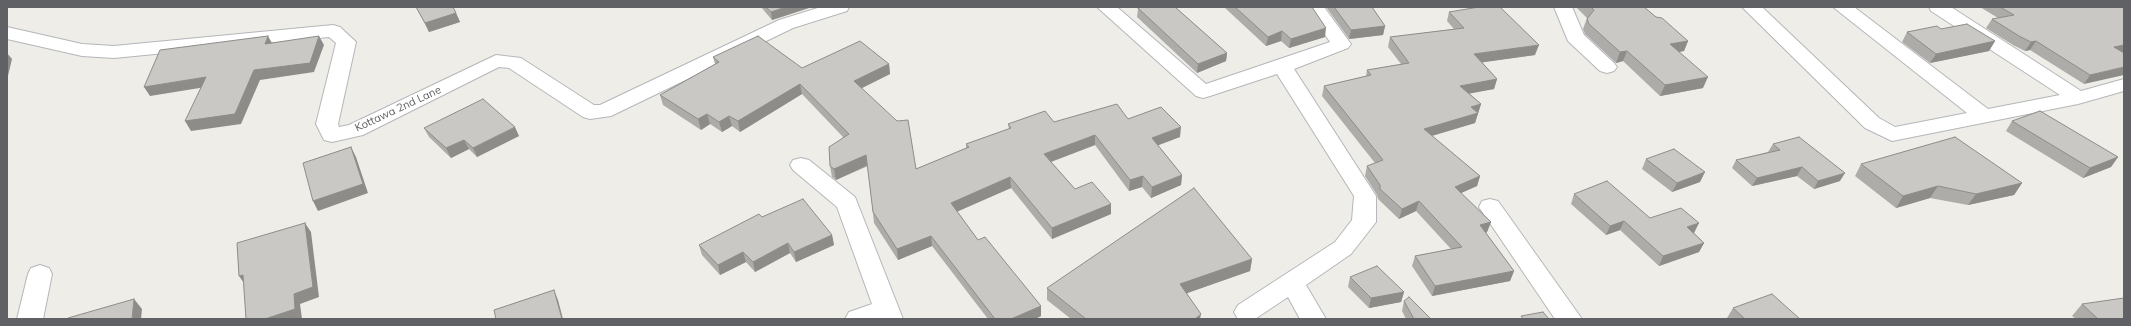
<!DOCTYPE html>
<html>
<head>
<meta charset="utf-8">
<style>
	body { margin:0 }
	#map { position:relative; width:2131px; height:326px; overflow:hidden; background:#efede7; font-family:Mulish,sans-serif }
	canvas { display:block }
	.frame { position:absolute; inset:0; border:8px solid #5f6165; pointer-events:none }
</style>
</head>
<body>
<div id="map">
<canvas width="2131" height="326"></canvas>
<div class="frame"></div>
</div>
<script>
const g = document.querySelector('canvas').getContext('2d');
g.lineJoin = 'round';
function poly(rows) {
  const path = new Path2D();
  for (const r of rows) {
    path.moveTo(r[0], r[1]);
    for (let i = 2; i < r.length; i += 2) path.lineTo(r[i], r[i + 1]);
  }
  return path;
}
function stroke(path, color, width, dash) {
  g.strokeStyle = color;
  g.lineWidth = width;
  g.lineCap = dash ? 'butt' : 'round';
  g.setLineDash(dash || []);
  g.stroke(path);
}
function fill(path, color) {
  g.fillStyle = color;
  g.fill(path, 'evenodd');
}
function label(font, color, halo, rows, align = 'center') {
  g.font = font + ' Mulish,sans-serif';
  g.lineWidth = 4;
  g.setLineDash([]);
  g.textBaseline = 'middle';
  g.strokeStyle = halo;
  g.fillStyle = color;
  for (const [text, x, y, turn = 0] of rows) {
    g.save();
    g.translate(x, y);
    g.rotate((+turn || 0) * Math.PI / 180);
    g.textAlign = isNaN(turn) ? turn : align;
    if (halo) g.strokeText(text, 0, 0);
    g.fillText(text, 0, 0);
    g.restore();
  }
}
const minor = poly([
	[821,7,849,7,847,11,793,28,611,116,590,119,583,117,509,68,499,67,363,135,332,142,324,140,316,124,336,43,329,37,114,58,82,56,7,39,7,27,82,44,114,46,333,25,340,27,356,42,338,124,339,127,349,125,496,55,521,58,594,105,600,105,779,20,821,7],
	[1097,7,1117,7,1206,84,1330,42,1306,7,1324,7,1351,44,1348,48,1294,69,1376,196,1376,222,1351,254,1306,285,1326,319,1300,319,1288,297,1255,319,1238,319,1234,312,1238,305,1335,242,1352,220,1354,196,1277,74,1210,96,1203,98,1196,96,1097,7],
	[1554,7,1572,7,1584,35,1614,63,1617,67,1614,71,1607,73,1600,71,1568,41,1554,7],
	[1742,7,1762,7,1879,118,1895,127,1967,113,1833,7,1854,7,1988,109,2060,95,1931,11,1929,7,1951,7,2081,91,2124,79,2124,91,2078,104,1892,141,1865,128,1742,7],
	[801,158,809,160,855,197,903,319,845,319,849,312,872,304,837,207,793,170,790,165,793,160,801,158],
	[1490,199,1498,201,1582,319,1555,319,1479,207,1482,201,1490,199],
	[40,265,49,268,52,274,43,319,17,319,28,274,31,268,40,265]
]);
const wall = poly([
	[416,7,453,7,456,13,460,22,429,32],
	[761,7,812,7,772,20],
	[1136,7,1175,7,1227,53,1226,61,1197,73,1137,17,1138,9],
	[1224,7,1312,7,1325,37,1289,48,1281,41,1266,46],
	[1326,7,1372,7,1385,26,1383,35,1349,39],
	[1576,7,1644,7,1656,17,1688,41,1684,51,1679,52,1703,88,1660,96,1623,61,1616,63,1585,34,1583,29,1587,18],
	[1980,7,2124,7,2124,52,2123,52,2084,84,2030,50,2025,51,2013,45,1986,28,1992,19,1998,18],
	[1449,12,1535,55,1482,62,1497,79,1494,89,1469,93,1481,104,1475,123,1432,136,1480,176,1477,186,1461,193,1491,222,1487,232,1486,233,1514,271,1510,281,1432,296,1412,266,1415,256,1451,249,1416,211,1399,219,1378,199,1377,195,1365,176,1367,166,1375,163,1322,96,1324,86,1366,76,1367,70,1401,64,1388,47,1390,37,1454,29,1447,21],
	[1941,29,1995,41,1989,51,1930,63,1902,42,1907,32],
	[713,57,802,68,889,64,890,74,862,88,916,169,966,148,966,144,1009,129,1008,124,1128,119,1180,137,1158,145,1182,175,1181,185,1151,198,1142,187,1129,191,1095,145,1051,162,1075,189,1111,204,1111,214,1052,239,1011,188,957,211,978,240,1041,306,1041,316,1035,319,988,319,932,246,898,260,874,223,868,166,836,180,832,177,830,166,843,137,802,94,740,132,732,126,722,132,710,124,701,130,663,105,660,95,715,64],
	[2012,121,2118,157,2111,167,2083,178,2006,131],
	[424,128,519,136,477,157,469,149,451,158,429,137],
	[1773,144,1840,181,1814,189,1797,176,1752,186,1732,168,1736,160,1768,152],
	[1646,159,1700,182,1672,192,1642,169],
	[1861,164,2022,183,2014,195,1968,205,1930,198,1896,208,1855,176],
	[1574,194,1650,218,1694,233,1704,243,1699,252,1659,266,1620,230,1606,235,1571,204],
	[762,217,832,235,834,245,796,262,790,253,755,272,746,262,720,275,702,255,699,245],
	[1252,259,1250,271,1187,293,1200,319,1071,319,1047,300,1047,288],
	[1350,277,1404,292,1401,302,1369,308,1348,287],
	[1404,301,1431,319,1406,319,1402,311],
	[2082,304,2124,319,2076,319,2072,316],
	[1733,308,1800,319,1728,319,1727,318]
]);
const shadedWall = poly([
	[786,7,812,7,772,20,771,12],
	[456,13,460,22,429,32,425,23],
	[1385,26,1383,35,1349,39,1351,30],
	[1326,28,1325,37,1289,48,1291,39],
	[1282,31,1281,41,1266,46,1268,37],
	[268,36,273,45,265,44],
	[319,36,324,45,314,72,260,80,241,124,191,131,185,121,254,70],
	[1688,41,1684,51,1666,54,1670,44],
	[1995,41,1989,51,1930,63,1936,54],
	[2036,41,2030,50,2025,51,2031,42],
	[1539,45,1535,55,1471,64,1474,54],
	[2124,45,2124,52,2107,56,2114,47],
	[1627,51,1623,61,1616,63,1620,52],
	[7,53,12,59,7,80],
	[1227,53,1226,61,1197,73,1198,64],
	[889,64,890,74,856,91,854,81],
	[2124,67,2124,75,2084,84,2090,75],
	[206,77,212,86,150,96,144,87],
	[1708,77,1703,88,1660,96,1665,85],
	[1497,79,1494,89,1457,96,1460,86],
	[800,84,802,94,740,132,738,121],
	[1481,104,1475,123,1421,139,1424,129,1471,107],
	[707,114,710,124,701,130,698,119],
	[729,116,732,126,722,132,719,122],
	[515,127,519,136,477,157,473,148],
	[1181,127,1180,137,1151,148,1152,138],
	[1095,135,1095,145,1045,164,1044,154],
	[464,140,469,149,451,158,446,148],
	[351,147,356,157,368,193,318,211,313,201],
	[866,155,868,165,836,180,834,169],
	[2118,157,2111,167,2083,178,2090,168],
	[1802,167,1797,176,1752,186,1757,178],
	[1705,172,1700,182,1672,192,1677,183],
	[1845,173,1840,181,1814,189,1818,181],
	[1182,175,1181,185,1151,198,1152,187],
	[1143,176,1142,187,1129,191,1130,180],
	[1480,176,1477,186,1452,197,1455,187],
	[1010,177,1011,188,952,214,951,203],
	[2022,183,2014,195,1968,205,1976,194],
	[1938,186,1930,198,1896,208,1903,196],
	[1419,201,1416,211,1399,219,1402,209],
	[1111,204,1111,214,1052,239,1052,228],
	[1624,221,1620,230,1606,235,1610,226],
	[1491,222,1487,232,1477,236,1480,225],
	[305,223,311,232,319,297,300,304,302,319,265,319,294,294],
	[1699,223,1694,233,1682,237,1687,227],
	[832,235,834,245,796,262,794,252],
	[931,236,932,246,898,260,897,249],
	[788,243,790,253,755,272,753,262],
	[1704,243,1699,252,1659,266,1663,256],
	[743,252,746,262,720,275,718,265],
	[1252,259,1250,271,1179,296,1180,284],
	[1514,271,1510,281,1432,296,1435,286],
	[243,275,246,286,239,276],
	[554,290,558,300,563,319,562,319],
	[1404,292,1401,302,1369,308,1371,298],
	[134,299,142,309,141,319,132,319],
	[1041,306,1041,316,1035,319,1011,319],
	[1201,314,1200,319,1195,319]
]);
const building = poly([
	[416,7,453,7,456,13,425,23,416,7],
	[766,7,786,7,771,12,766,7],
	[1142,7,1175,7,1227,53,1198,64,1138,8,1142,7],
	[1235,7,1312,7,1326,28,1291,39,1282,31,1268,37,1235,7],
	[1334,7,1372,7,1385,26,1351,30,1334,7],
	[1479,7,1500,7,1539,45,1474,54,1497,79,1460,86,1481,104,1471,107,1478,113,1424,129,1480,176,1455,187,1491,222,1480,225,1514,271,1435,286,1415,256,1462,247,1419,201,1402,209,1380,189,1380,185,1367,166,1383,160,1324,86,1371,75,1367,70,1409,63,1390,37,1464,28,1449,12,1479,7],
	[1591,7,1644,7,1656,17,1662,18,1688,41,1670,44,1708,77,1665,85,1627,51,1620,52,1589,24,1587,19,1594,10,1591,7],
	[2000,7,2124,7,2124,45,2114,47,2124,53,2124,67,2090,75,2036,41,2031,42,2019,36,1992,19,2014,15,2000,7],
	[1967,24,1995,41,1936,54,1907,32,1937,26,1941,29,1967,24],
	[268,36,265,44,319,36,310,63,254,70,235,114,185,121,206,77,144,87,160,50,268,36],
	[758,36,802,68,860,41,889,64,854,81,897,121,908,120,916,169,969,147,966,144,1011,128,1008,124,1045,111,1054,122,1117,104,1128,119,1161,107,1181,127,1152,138,1182,175,1152,187,1143,176,1130,180,1095,135,1044,154,1075,189,1092,182,1111,204,1052,228,1010,177,951,203,978,240,985,237,1041,306,1011,319,995,319,931,236,897,249,873,212,866,155,834,169,830,166,829,147,849,134,800,84,738,121,729,116,719,122,707,114,698,119,660,95,719,62,713,57,758,36],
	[483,99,515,127,473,148,464,140,446,148,424,128,483,99],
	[2040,111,2118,157,2090,168,2012,121,2040,111],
	[1799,137,1845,173,1818,181,1802,167,1757,178,1736,160,1780,150,1773,144,1799,137],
	[1955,137,2022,183,1976,194,1938,186,1903,196,1861,164,1955,137],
	[351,147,363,184,313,201,303,163,351,147],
	[1674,149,1705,172,1677,183,1646,159,1674,149],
	[1607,181,1650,218,1681,208,1699,223,1687,227,1704,243,1663,256,1624,221,1610,226,1574,194,1607,181],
	[1194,188,1252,259,1180,284,1201,314,1195,319,1086,319,1047,288,1194,188],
	[803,199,832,235,794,252,788,243,753,262,743,252,718,265,699,245,759,214,762,217,803,199],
	[305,223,313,287,294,294,295,309,265,319,246,319,243,275,239,276,237,243,305,223],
	[1377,266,1404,292,1371,298,1350,277,1377,266],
	[554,290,562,319,496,319,494,310,554,290],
	[1772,294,1800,319,1745,319,1733,308,1772,294],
	[1409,297,1431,319,1414,319,1404,301,1409,297],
	[2124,298,2124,319,2098,319,2082,304,2124,298],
	[134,299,132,319,68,319,68,318,134,299],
	[1543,312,1549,319,1523,319,1521,316,1543,312]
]);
const streetNames = [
	["Kottawa 2nd Lane",398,109,-25]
];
stroke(minor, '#b4b6ba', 2);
fill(minor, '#fff');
fill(wall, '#aeaca9');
fill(shadedWall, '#8d8c89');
fill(building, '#cac8c4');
stroke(building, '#8d8c89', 1);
label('11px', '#5f6165', '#fff', streetNames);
</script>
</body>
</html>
